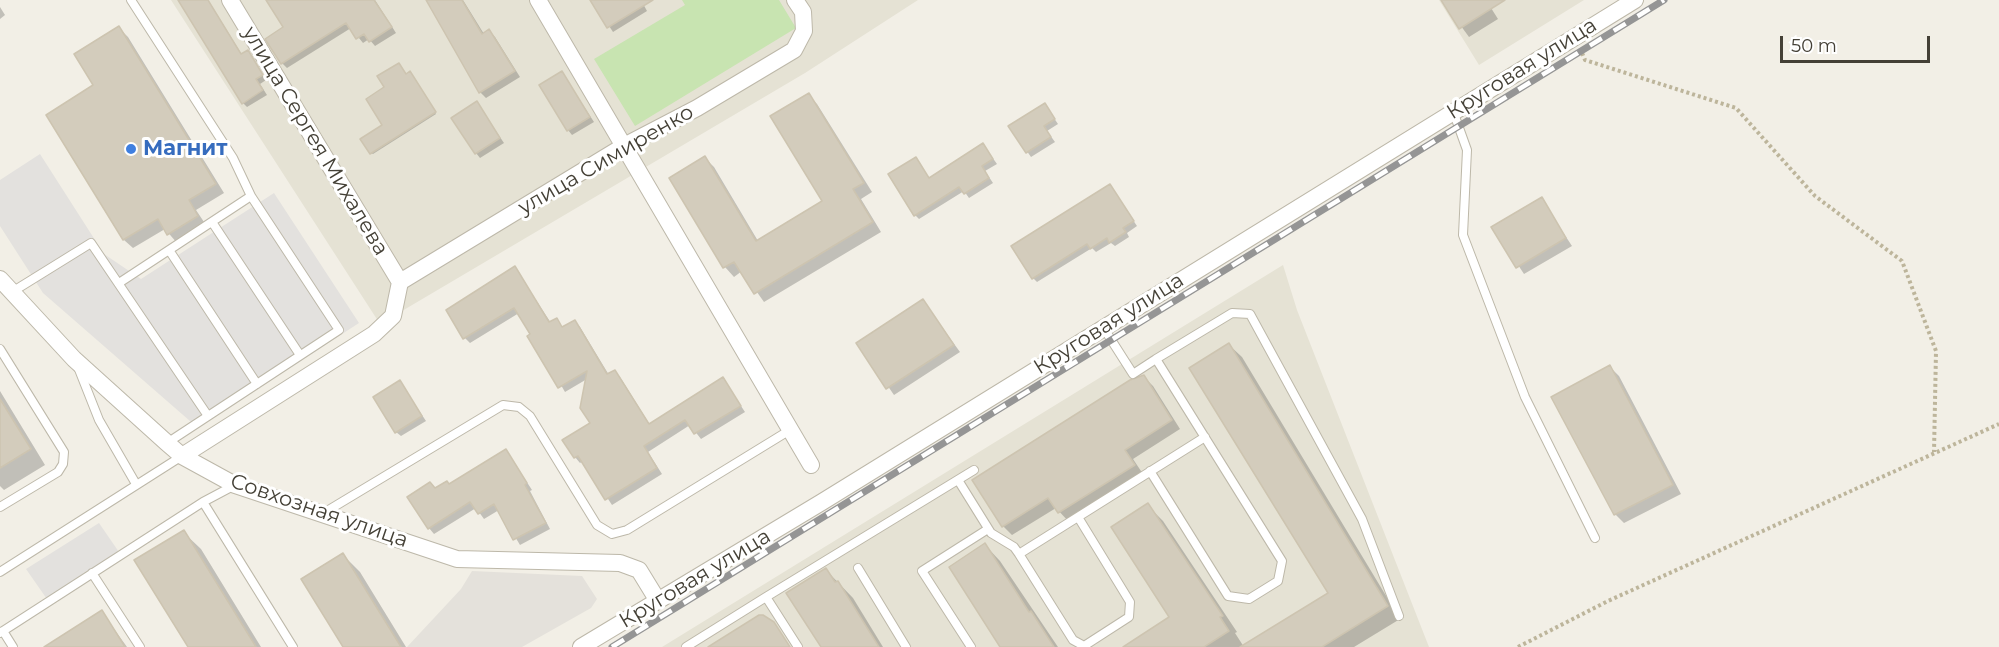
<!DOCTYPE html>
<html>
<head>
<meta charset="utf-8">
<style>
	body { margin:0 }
	#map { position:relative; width:1999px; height:647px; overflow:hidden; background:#f2efe6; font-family:Montserrat,sans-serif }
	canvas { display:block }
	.scale { position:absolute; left:1780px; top:36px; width:150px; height:27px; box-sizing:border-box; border:3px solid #444036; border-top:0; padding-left:8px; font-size:18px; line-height:21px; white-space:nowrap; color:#444036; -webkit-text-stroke:4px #fff; paint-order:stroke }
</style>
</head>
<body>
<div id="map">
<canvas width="1999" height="647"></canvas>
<div class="scale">50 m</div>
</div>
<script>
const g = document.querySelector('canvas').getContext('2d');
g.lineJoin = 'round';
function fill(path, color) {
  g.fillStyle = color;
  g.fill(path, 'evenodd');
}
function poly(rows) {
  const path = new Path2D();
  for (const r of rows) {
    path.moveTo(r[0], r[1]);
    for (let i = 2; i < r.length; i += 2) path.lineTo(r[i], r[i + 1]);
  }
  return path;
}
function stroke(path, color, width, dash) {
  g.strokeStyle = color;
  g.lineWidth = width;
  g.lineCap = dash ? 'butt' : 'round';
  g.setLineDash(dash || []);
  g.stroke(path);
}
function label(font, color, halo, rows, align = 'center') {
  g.font = font + ' Montserrat,sans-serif';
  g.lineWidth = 6;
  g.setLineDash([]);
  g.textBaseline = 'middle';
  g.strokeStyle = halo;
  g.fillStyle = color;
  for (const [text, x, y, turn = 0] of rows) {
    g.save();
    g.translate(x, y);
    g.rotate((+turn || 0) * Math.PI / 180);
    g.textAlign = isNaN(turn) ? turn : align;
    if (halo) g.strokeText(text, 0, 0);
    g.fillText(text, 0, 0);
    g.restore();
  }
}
const residential = poly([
	[171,0,918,0,805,73,380,324],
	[1439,0,1584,0,1479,65],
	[1283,265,1297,310,1429,647,662,647]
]);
const industrial = poly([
	[472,571,582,576,597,599,591,608,522,647,407,647,461,589]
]);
const green = poly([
	[682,0,779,0,796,28,635,126,594,59,685,5]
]);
const parking = poly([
	[40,154,104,254,141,279,274,193,359,323,198,428,43,293,0,226,0,180],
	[99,523,121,555,49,602,26,569]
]);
const shadow = poly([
	[180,0,208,0,242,55,247,52,252,56,266,80,260,84,267,95,247,107,243,103],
	[274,0,375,0,396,33,375,46,369,39,363,43,351,28,287,68,282,63,285,28],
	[437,0,463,0,484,34,489,31,495,37,520,77,486,98,480,92],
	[592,0,641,0,647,11,613,32],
	[1442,0,1486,0,1498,19,1469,37],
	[0,7,5,15,0,19],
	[119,28,128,37,224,193,196,210,206,225,177,243,165,229,133,248,124,240,48,115,95,86],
	[562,73,594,122,572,135,568,130],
	[407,75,412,75,436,114,373,154,371,153,384,125,386,88],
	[808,95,817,104,872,192,861,199,881,232,764,302,742,271,734,277,725,267,671,179,705,158,714,167,758,241,824,201],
	[477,103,504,143,480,158,476,153],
	[1045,105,1058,124,1047,131,1055,142,1031,157,1010,127],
	[987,150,997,164,985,171,993,183,969,198,964,191,919,219,915,215,916,159,930,179],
	[1110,186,1137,226,1127,233,1129,237,1115,246,1111,243,1096,252,1092,248,1037,282,1033,278],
	[1541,199,1572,246,1524,274,1493,227],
	[515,268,551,323,556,320,563,328,574,321,580,327,609,375,614,372,620,377,650,425,723,379,745,412,701,439,690,425,648,452,662,474,612,505,583,461,580,463,575,457,592,424,587,379,565,392,519,313,470,343,465,338],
	[923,301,960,352,894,395,858,343],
	[1229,345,1242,357,1400,619,1354,647,1260,647,1330,594],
	[1610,367,1619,376,1681,494,1624,523,1615,514],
	[1143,376,1153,386,1180,429,1133,459,1143,474,1069,522,1056,508,1012,535,1003,526,974,481],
	[400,382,426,421,401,436,396,432],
	[0,391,45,465,4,490,0,486],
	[506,450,532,490,530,491,550,529,520,545,499,510,484,519,476,508,434,534,429,528,436,489,449,486],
	[1147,505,1163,521,1237,632,1235,633,1244,647,1125,647,1171,618],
	[183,532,201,549,261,647,190,647],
	[985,545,1000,561,1058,647,1002,647],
	[343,555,360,572,406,647,345,647],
	[826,570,853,598,883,647,822,647],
	[102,612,127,647,47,647]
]);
const building = poly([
	[178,0,208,0,241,54,248,50,263,75,256,79,263,90,242,104,178,0],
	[266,0,374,0,392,27,369,42,364,34,356,39,346,23,281,64,265,39,283,27,266,0],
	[426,0,462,0,482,34,489,29,515,71,479,93,426,0],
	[590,0,653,0,607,28,590,0],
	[1441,0,1505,0,1459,29,1441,0],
	[119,26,216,184,189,200,198,216,167,235,158,219,123,240,46,115,93,85,74,54,119,26],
	[399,63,406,74,410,71,436,112,370,154,360,139,382,125,366,99,384,87,377,76,399,63],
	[562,71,590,117,567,131,539,85,562,71],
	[809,93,864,183,853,189,873,222,754,294,734,262,723,268,669,178,705,156,756,241,822,201,770,116,809,93],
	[477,101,500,138,475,154,451,118,477,101],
	[1045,103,1055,119,1044,126,1051,137,1026,153,1008,126,1045,103],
	[983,143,993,159,982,166,989,178,964,194,959,187,914,216,888,174,916,157,929,178,983,143],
	[1110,184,1134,221,1123,228,1126,232,1109,243,1107,238,1090,249,1087,244,1032,279,1011,246,1110,184],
	[1542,197,1566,238,1516,268,1491,227,1542,197],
	[515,266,549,322,557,318,562,327,575,320,607,374,615,370,649,424,723,377,741,406,694,434,685,420,644,446,657,468,605,500,578,456,574,458,562,440,590,423,580,408,587,371,558,388,527,336,530,334,514,308,463,339,446,310,515,266],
	[923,299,954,345,886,389,856,343,923,299],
	[1229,343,1388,606,1322,647,1240,647,1328,593,1189,368,1229,343],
	[1610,365,1673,485,1614,515,1551,397,1610,365],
	[1144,375,1172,420,1125,450,1135,465,1058,513,1048,498,1002,527,972,480,1130,380,1144,375],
	[400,380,422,416,395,433,373,397,400,380],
	[0,399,31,449,0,468,0,399],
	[506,449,527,483,525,485,546,523,513,540,494,504,478,514,470,502,428,529,407,497,430,482,435,488,447,481,449,484,506,449],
	[1148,503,1223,616,1220,617,1229,631,1204,647,1123,647,1169,617,1111,527,1148,503],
	[184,530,256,647,188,647,134,560,184,530],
	[985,543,1029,612,1031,611,1054,647,1000,647,949,567,985,543],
	[343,553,401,647,343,647,301,579,343,553],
	[826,568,835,582,838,581,879,647,821,647,786,593,826,568],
	[102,610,125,647,44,647,102,610],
	[759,615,763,615,774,622,790,647,708,647,759,615]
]);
const path = poly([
	[1582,53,1585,60,1736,108,1815,196,1902,261,1936,351,1934,452],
	[1518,647,1608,601,1999,424]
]);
const lane = poly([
	[131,0,233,158,251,196],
	[1453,111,1467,150,1463,235,1525,397,1595,538],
	[212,222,300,355],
	[169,250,257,384],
	[119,283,251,196,339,330,167,443],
	[12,292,91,243,208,416],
	[1103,327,1133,374,1156,359],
	[0,349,64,452,63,464,58,472,0,507],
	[78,367,99,420,136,484],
	[1150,471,1228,596,1249,599,1278,581,1282,561,1156,359,1232,313,1250,314,1362,519,1399,616],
	[958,480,991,533,1014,547,1019,554,1205,437],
	[235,485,203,502,293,647],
	[322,514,503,405,519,407,530,416,597,525,612,534,627,530,790,430],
	[1019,554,1073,640,1084,646,1129,617,1130,602,1078,517],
	[858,568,906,647],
	[0,572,182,456],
	[92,573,140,647],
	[766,597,974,470],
	[3,631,13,647],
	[0,633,203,502],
	[686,647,766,597,798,647],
	[971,647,922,571,988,529]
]);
const street = poly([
	[230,0,400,282],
	[538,0,811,465],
	[0,279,74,359,167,443,182,456,235,485,457,559,620,563,639,570,658,601],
	[400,282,624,146,697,108,794,50,804,31,803,12,795,0],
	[182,456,374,334,393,316,400,282],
	[581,647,822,502,1635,0]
]);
const rail = poly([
	[612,647,1664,0]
]);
const markers = [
	[131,149,6,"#3f7fe0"]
];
const streetNames = [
	["Круговая улица",1522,69,-32],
	["улица Сергея Михалева",315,141,59],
	["улица Симиренко",606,160,-30],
	["Круговая улица",1109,324,-32],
	["Совхозная улица",319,511,19],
	["Круговая улица",695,579,-31]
];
const shopNames = [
	["Магнит",143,149]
];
fill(residential, '#e5e2d4');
fill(industrial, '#e4e1db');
fill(green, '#c8e4b1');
fill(parking, '#e3e1de');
fill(shadow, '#0003');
fill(building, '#d3ccbc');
stroke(building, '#cdc4b0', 1.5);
stroke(lane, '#bdb8a9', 10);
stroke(street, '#bdb8a9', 18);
stroke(path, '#bdb59b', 4, [3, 3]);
stroke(lane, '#fff', 8);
stroke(street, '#fff', 16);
stroke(rail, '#959595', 7);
stroke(rail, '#fff', 4.5, [14]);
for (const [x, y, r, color] of markers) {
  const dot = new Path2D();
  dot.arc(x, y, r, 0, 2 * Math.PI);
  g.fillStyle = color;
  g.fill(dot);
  stroke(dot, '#fff', 2);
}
label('21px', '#444036', '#fff', streetNames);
label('bold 21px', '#366cbe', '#fff', shopNames, 'left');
</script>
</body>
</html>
